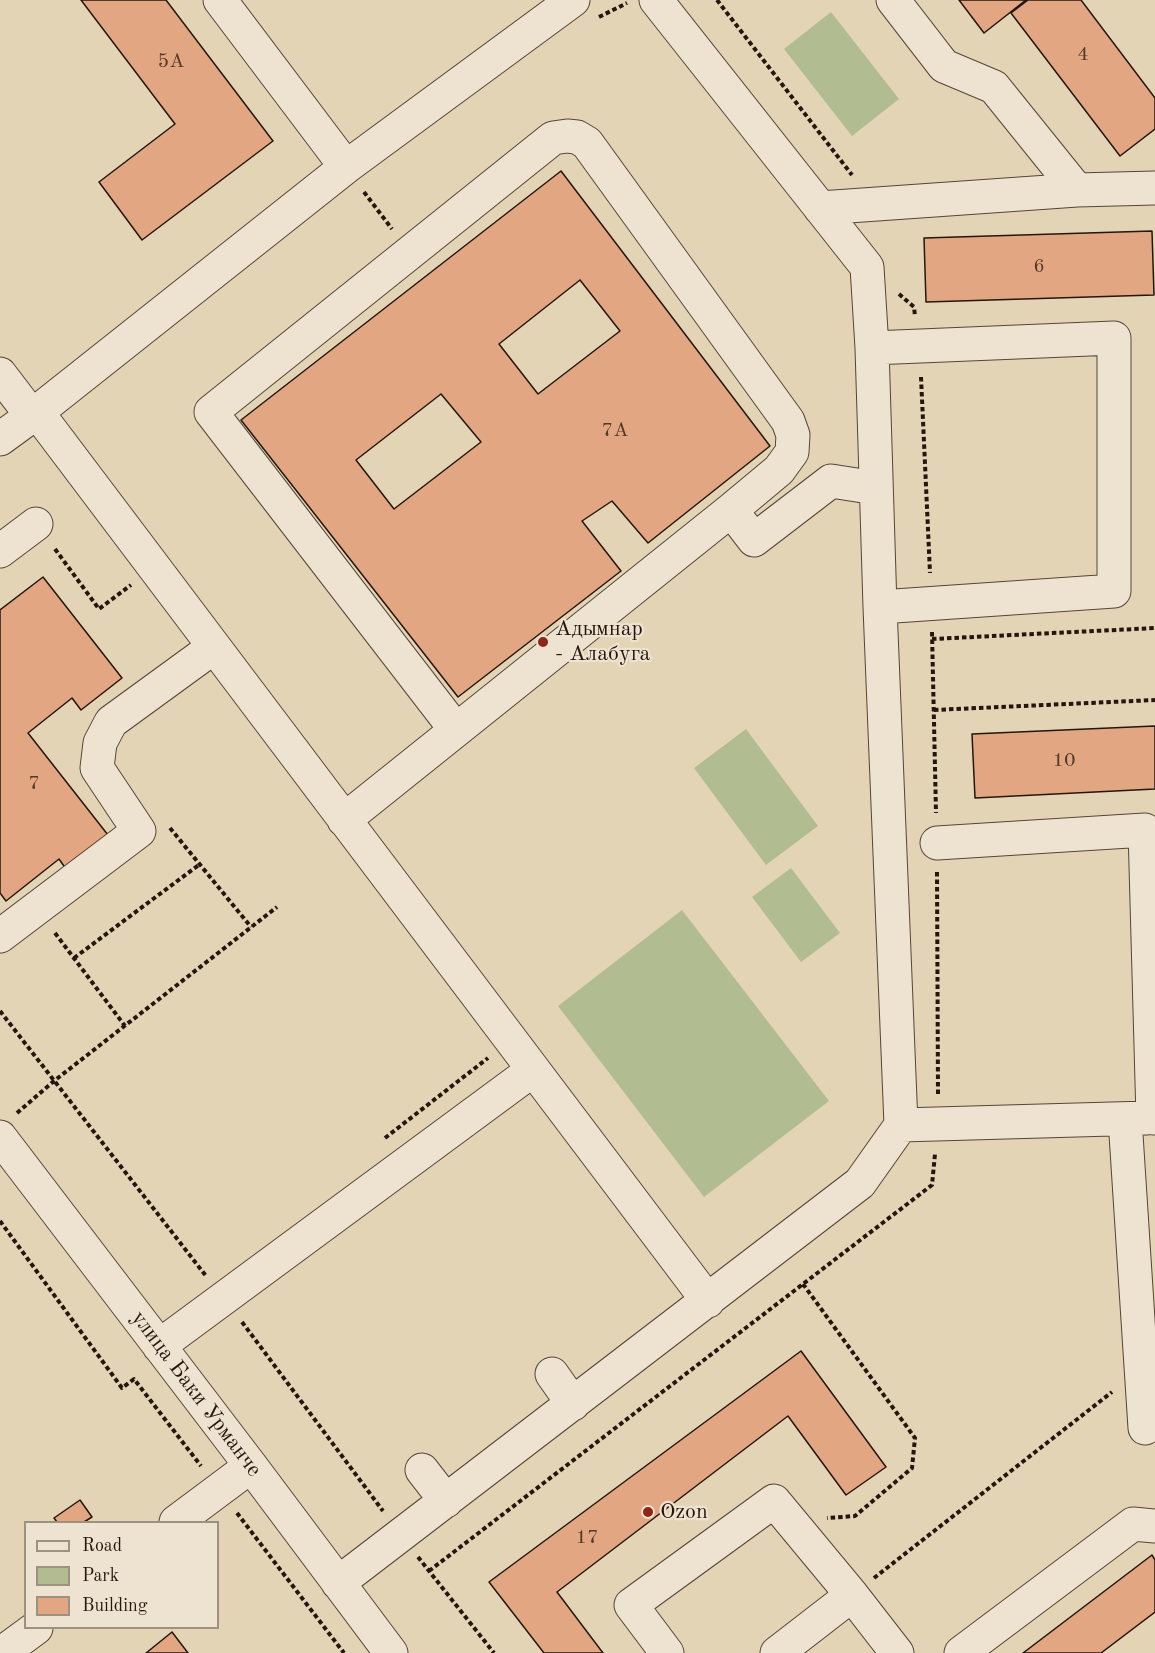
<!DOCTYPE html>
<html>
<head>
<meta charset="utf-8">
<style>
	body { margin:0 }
	#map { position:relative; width:1155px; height:1653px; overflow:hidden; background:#e3d4b6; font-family:"Old Standard TT",serif }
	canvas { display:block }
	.legend { position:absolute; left:24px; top:1521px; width:195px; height:108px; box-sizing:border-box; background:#ede3d0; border:2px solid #9d9182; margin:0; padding:8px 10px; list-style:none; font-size:18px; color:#25160d }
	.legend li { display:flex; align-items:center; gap:12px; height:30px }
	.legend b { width:30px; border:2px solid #9d9182 }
</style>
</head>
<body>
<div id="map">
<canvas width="1155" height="1653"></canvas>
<ul class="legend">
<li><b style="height:8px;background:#ede3d0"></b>Road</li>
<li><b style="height:16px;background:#b1bd90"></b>Park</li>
<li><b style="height:16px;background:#e2a682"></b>Building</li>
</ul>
</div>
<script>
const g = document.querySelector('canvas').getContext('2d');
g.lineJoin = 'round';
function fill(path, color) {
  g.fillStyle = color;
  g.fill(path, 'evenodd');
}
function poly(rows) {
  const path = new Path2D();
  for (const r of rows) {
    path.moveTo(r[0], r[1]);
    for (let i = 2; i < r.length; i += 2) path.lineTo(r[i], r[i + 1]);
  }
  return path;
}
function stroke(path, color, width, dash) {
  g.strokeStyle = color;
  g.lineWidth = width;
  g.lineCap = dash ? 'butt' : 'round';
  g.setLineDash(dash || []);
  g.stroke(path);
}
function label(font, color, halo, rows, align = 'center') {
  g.font = font + ' "Old Standard TT",serif';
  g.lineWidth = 4.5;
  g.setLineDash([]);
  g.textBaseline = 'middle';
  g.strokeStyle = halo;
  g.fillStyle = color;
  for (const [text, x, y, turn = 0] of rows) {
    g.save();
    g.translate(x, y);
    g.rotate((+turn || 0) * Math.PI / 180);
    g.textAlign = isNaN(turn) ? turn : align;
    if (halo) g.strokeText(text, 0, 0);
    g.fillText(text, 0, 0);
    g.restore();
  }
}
const green = poly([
	[831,12,899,99,852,136,784,49],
	[746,729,818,826,766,865,694,768],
	[791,868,840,933,801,962,752,897],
	[682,910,829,1101,704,1197,558,1006]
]);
const building = poly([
	[81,0,166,0,273,141,142,240,99,182,175,124,81,0],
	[959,0,1026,0,984,33,959,0],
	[1028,0,1081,0,1155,98,1155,129,1120,156,1011,13,1028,0],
	[561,171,770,446,648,543,612,501,582,521,621,571,458,697,241,420,561,171],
	[580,280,620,331,538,394,499,344,580,280],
	[441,394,481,442,394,509,356,460,441,394],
	[1152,231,1154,295,926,302,924,238,1152,231],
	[43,577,122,678,81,710,72,698,28,733,108,835,66,869,59,859,6,901,0,893,0,610,43,577],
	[1155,726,1155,789,975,798,972,734,1155,726],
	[801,1351,886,1467,846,1495,788,1416,557,1592,603,1653,544,1653,489,1582,801,1351],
	[80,1500,92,1517,84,1522,57,1522,54,1518,80,1500],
	[1152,1555,1155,1560,1155,1612,1101,1653,1023,1653,1152,1555],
	[172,1632,188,1653,146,1653,172,1632]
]);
const path = poly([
	[717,0,852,175],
	[599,17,627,3],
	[364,192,392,229],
	[899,294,914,307,915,316],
	[921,377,930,573],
	[55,549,99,609,131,585],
	[932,632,936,813],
	[932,639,1155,628],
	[934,710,1155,700],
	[170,828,251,927],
	[937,872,938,1095],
	[55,933,125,1026],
	[74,958,200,864],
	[0,1011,206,1276],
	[17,1113,54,1081,277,907],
	[385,1138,488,1058],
	[0,1221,122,1388,134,1379,201,1466],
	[803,1284,915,1438,912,1468,855,1516,827,1518],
	[242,1322,383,1511],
	[237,1513,344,1653],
	[418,1557,494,1653],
	[429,1571,932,1185,935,1154],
	[874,1578,1112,1392]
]);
const minor = poly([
	[220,0,346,167],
	[893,0,944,66,994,87,1077,190],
	[820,208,1077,190,1155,188],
	[872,348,1114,338,1114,591,880,607],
	[0,374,32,416],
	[37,412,708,1301],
	[0,439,37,412,346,167,573,0],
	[731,510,754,540,831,481,876,488],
	[0,551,36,524],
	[344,820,731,510,779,470,792,452,793,435,788,421,587,143,577,137,567,136,553,138,211,412,456,730],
	[937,843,1145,830,1153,1118],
	[0,936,139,831,97,768,100,743,111,722,214,647],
	[1125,1119,1145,1428],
	[901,1125,1147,1118],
	[0,1137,251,1466,391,1653],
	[159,1346,533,1070],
	[552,1374,573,1404],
	[422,1470,446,1501],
	[176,1522,251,1466],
	[338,1583,860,1183,901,1125,880,607,872,348,867,267,656,0],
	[2,1653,36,1628],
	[667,1653,631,1605,774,1501,852,1595,897,1653],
	[777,1653,852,1595],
	[961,1653,1133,1524,1155,1526]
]);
const markers = [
	[543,642,6,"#8f2418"],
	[648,1512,6,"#8f2418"]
];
const numberNames = [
	["4",1083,55],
	["5А",171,62],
	["6",1039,267],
	["7А",615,431],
	["10",1064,761],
	["7",34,784],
	["17",587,1538]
];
const poiNames = [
	["Адымнар",555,629],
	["- Алабуга",555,654],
	["Ozon",660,1512]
];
const streetNames = [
	["улица Баки Урманче",196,1394,53]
];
fill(green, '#b1bd90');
fill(building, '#e2a682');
stroke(building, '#25160d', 1.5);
stroke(minor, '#544637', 35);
stroke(path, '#25160d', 4, [4.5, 3]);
stroke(minor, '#ede3d0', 33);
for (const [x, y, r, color] of markers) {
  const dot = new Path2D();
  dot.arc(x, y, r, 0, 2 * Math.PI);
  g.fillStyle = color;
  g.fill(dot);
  stroke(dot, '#ede3d0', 2);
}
label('20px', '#543a2a', null, numberNames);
label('22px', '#25160d', '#ede3d0', poiNames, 'left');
label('22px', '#25160d', '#ede3d0', streetNames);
</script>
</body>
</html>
